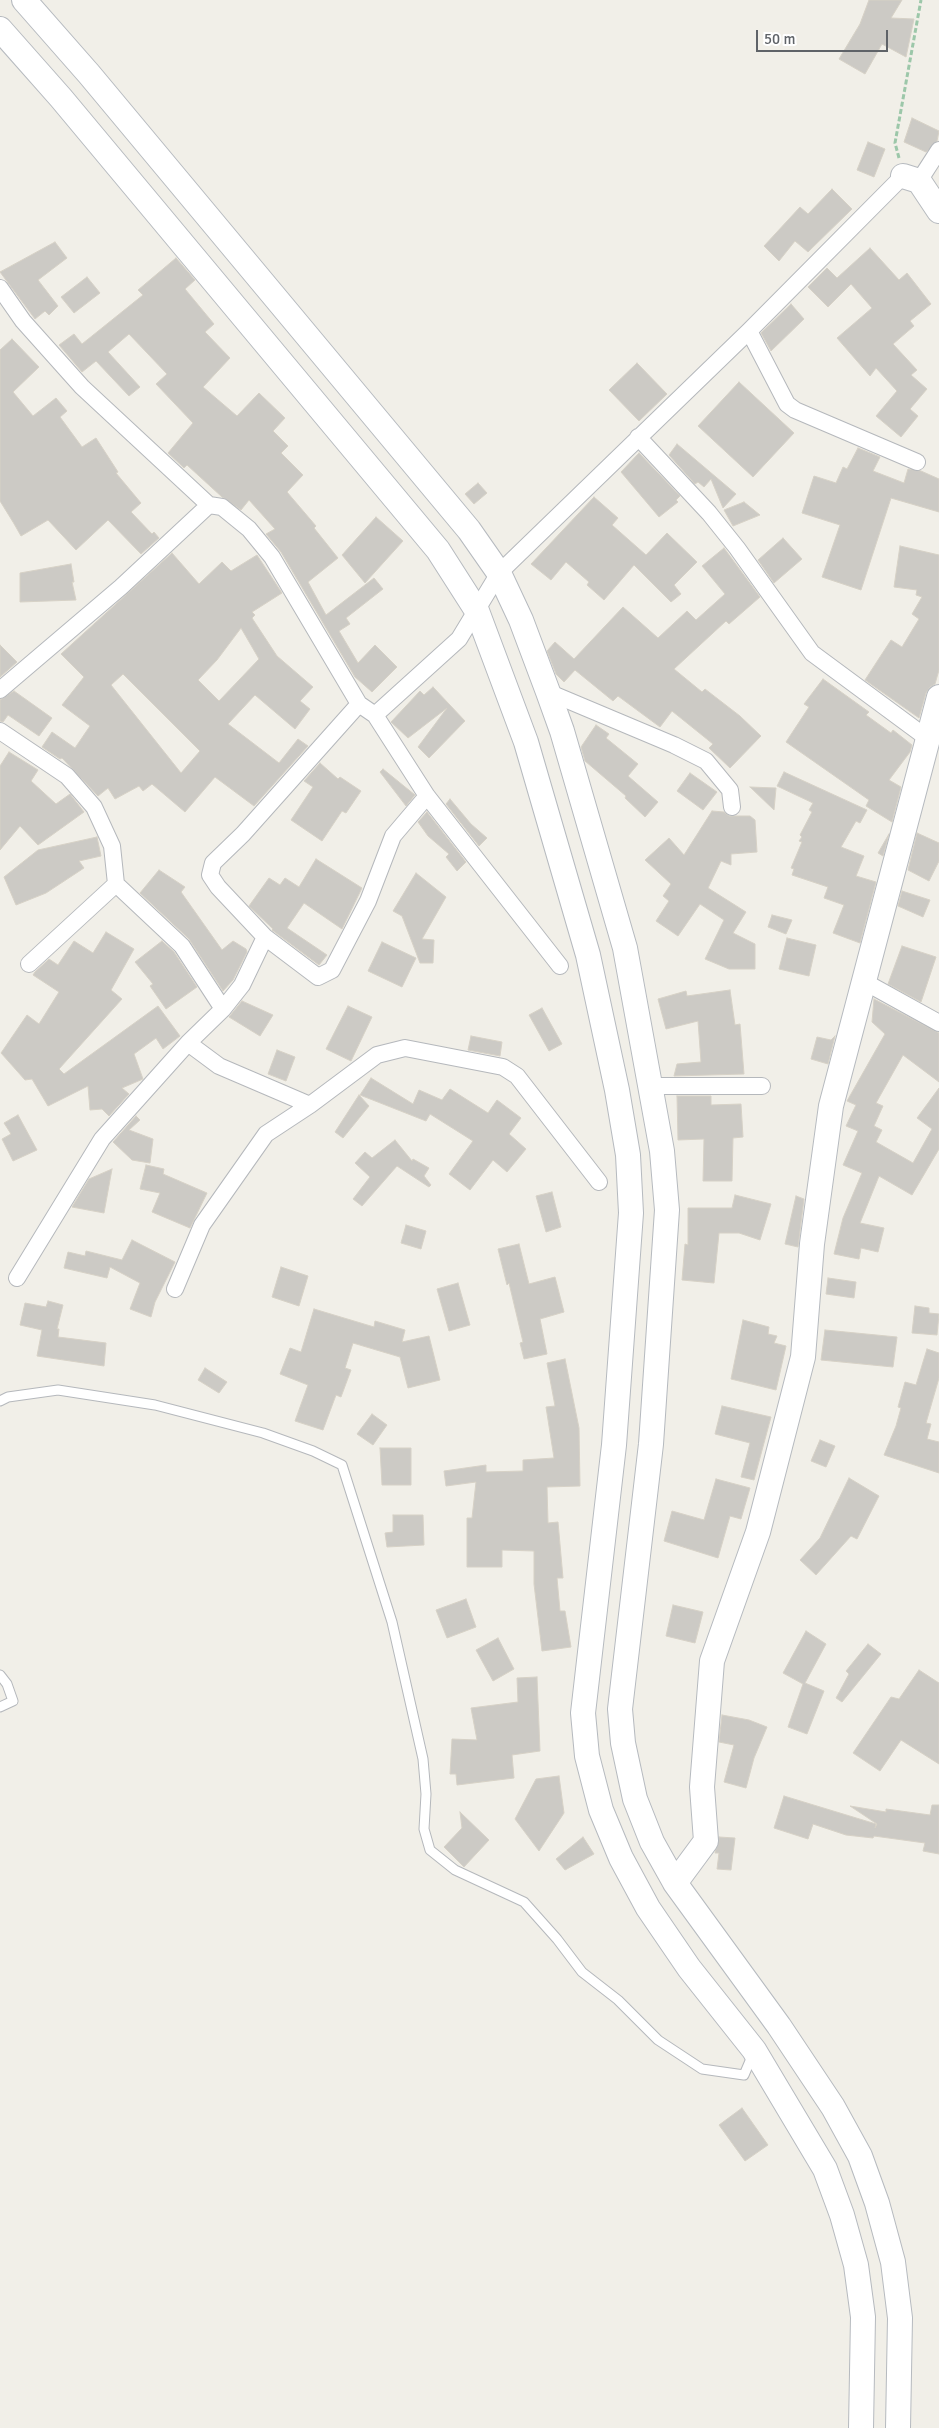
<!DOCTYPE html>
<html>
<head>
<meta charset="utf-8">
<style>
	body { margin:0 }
	#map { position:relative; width:939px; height:2428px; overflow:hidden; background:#f1efe8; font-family:Signika,sans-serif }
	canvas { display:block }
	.scale { position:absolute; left:756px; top:30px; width:132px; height:22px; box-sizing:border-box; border:2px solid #5f6368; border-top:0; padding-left:6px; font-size:15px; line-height:18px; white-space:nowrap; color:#5f6368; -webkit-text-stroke:4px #fff; paint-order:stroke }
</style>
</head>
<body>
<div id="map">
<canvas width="939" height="2428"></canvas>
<div class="scale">50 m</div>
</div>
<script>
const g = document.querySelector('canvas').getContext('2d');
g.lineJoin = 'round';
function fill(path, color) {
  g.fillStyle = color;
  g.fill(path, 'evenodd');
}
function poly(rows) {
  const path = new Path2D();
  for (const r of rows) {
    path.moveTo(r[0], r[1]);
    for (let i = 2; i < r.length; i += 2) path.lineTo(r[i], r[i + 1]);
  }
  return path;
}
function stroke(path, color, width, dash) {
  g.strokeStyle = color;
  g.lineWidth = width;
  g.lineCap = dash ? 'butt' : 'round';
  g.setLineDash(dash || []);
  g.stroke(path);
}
const building = poly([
	[869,0,902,0,891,18,914,19,906,57,882,44,865,74,839,59,860,24,869,0],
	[912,118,939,131,937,141,926,152,904,142,912,118],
	[868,142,885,149,874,177,857,170,868,142],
	[832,189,852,209,808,252,795,241,779,261,764,246,800,207,808,214,832,189],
	[55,242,67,258,38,280,58,306,49,315,45,311,35,319,0,272,55,242],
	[870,248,899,280,907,273,931,304,910,321,914,326,893,344,917,370,911,375,927,389,910,409,918,416,901,437,876,416,897,391,876,368,870,376,837,338,872,308,851,284,828,307,808,287,827,268,837,278,870,248],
	[176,258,195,280,185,289,214,324,205,332,230,358,203,387,237,416,259,393,285,418,273,431,288,446,281,453,303,475,287,492,316,526,314,528,338,558,308,582,326,615,374,578,383,589,346,618,350,624,339,631,358,663,375,645,397,667,372,692,355,677,281,552,266,534,275,529,249,500,241,510,222,497,187,465,184,468,168,453,193,423,156,384,167,374,129,334,108,352,140,387,129,396,96,361,82,372,59,345,74,334,82,344,143,295,138,290,176,258],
	[87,277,100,293,74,313,61,297,87,277],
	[791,304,804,319,771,351,761,333,791,304],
	[12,339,39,367,13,392,33,416,56,398,67,411,60,417,82,447,96,438,118,472,116,473,141,503,131,512,152,534,154,532,159,538,141,554,108,520,76,550,48,520,21,536,13,522,0,501,0,350,12,339],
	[637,363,667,394,639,421,609,390,637,363],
	[739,382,794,433,753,477,698,426,739,382],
	[677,444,736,494,723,508,711,479,704,487,698,482,695,484,669,455,677,444],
	[858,448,880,457,873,471,904,483,908,469,921,471,939,479,939,512,891,498,861,590,822,577,840,525,802,513,814,476,836,483,843,467,847,469,858,448],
	[639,453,680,496,676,500,678,502,659,517,621,472,639,453],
	[478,483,487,493,474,504,465,494,478,483],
	[594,497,618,518,612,525,646,555,667,533,697,562,674,585,681,594,671,602,634,565,604,600,587,585,589,582,566,562,551,580,531,564,594,497],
	[744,502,760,515,733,526,724,510,744,502],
	[376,517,403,541,365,583,342,555,376,517],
	[783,538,802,559,774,583,758,560,783,538],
	[900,546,939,555,939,670,935,684,930,687,926,693,919,718,865,680,891,640,902,647,919,619,912,614,922,597,916,595,917,590,894,587,900,546],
	[724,548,760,597,729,624,726,621,674,669,702,692,705,689,740,716,761,736,730,768,709,748,713,744,672,711,660,727,618,696,613,701,575,670,564,682,556,674,547,651,555,642,574,659,623,607,658,638,687,611,696,620,725,594,702,566,724,548],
	[172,553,199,584,222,562,231,571,257,555,282,593,252,612,255,615,252,618,277,656,313,687,300,701,310,709,295,729,255,695,228,724,279,763,298,739,308,746,254,806,215,777,185,812,152,784,143,791,139,786,115,799,108,788,98,796,62,758,60,759,42,747,52,732,75,748,90,726,62,705,84,677,61,654,172,553],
	[241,628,259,659,219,701,198,680,217,660,241,628],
	[123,674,200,751,181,773,111,685,123,674],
	[71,564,74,582,72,582,76,600,20,602,20,573,71,564],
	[0,645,17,662,0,677,0,645],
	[823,679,869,712,866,715,891,733,893,730,912,745,910,752,889,780,901,787,892,822,866,806,869,800,786,742,809,707,804,704,823,679],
	[433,687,465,721,429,758,418,747,447,708,408,738,391,722,420,691,424,695,433,687],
	[14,691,52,718,39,736,8,715,3,722,0,721,0,700,14,691],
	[596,725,609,734,606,738,638,764,628,776,658,802,645,817,625,798,626,796,585,761,581,747,596,725],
	[9,752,38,770,31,781,56,804,70,794,84,812,38,845,20,826,0,850,0,766,9,752],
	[320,763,338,779,340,777,361,791,346,813,342,811,322,841,291,820,313,787,304,781,320,763],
	[383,769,415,795,406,806,380,772,383,769],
	[784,772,867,810,860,823,856,821,841,847,864,856,856,876,876,882,860,943,833,933,844,905,824,898,828,887,792,875,794,869,791,868,802,842,799,841,802,837,800,835,812,812,809,810,813,803,777,786,784,772],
	[690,773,717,792,703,810,677,791,690,773],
	[750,787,776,788,774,810,750,787],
	[450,799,471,824,487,838,479,846,446,804,450,799],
	[712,811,724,812,729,816,750,816,755,820,757,852,731,854,731,865,721,861,708,888,746,912,733,933,755,944,755,969,729,969,705,959,724,920,700,904,678,936,656,921,669,901,663,896,671,884,645,860,669,838,684,855,712,811],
	[427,812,466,862,457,871,446,857,449,854,428,836,418,822,427,812],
	[917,833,939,843,939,861,929,881,908,870,917,833],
	[889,834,883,856,878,853,889,834],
	[97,837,101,856,79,861,84,868,46,893,16,905,4,877,38,850,97,837],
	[316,859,362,888,342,929,304,903,287,928,327,955,319,965,272,930,273,929,249,906,269,878,280,885,285,878,299,887,316,859],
	[159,870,185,887,181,892,222,950,233,941,246,949,247,952,233,980,223,991,189,939,140,893,159,870],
	[416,873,446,897,422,939,434,940,433,963,420,963,402,916,393,911,416,873],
	[902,891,930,900,923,917,898,906,902,891],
	[772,915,792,920,786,934,768,927,772,915],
	[106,932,134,949,111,990,122,999,59,1069,64,1074,158,1006,180,1036,163,1049,156,1038,134,1054,143,1079,122,1088,129,1094,109,1116,102,1109,90,1110,88,1086,48,1106,32,1079,25,1080,1,1053,27,1015,39,1024,59,992,33,975,35,972,49,959,58,965,74,941,93,953,106,932],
	[787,938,816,945,809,976,779,969,787,938],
	[162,941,174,952,197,987,166,1009,150,986,153,984,135,962,162,941],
	[382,942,416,958,402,987,368,971,382,942],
	[902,946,936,957,921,1002,888,984,902,946],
	[730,990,735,1025,740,1024,744,1074,674,1076,677,1064,701,1062,698,1021,666,1029,658,999,686,991,687,996,730,990],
	[874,999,939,1033,939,1082,903,1055,876,1103,883,1106,874,1126,882,1130,876,1142,913,1163,932,1129,917,1118,939,1088,939,1149,912,1195,879,1176,860,1223,884,1228,878,1252,861,1248,859,1259,834,1254,843,1218,862,1173,843,1165,858,1131,846,1126,856,1105,847,1101,885,1034,872,1022,874,999],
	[242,1001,273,1015,260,1036,229,1017,242,1001],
	[348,1006,372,1017,351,1061,326,1049,348,1006],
	[542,1008,562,1044,549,1051,529,1015,542,1008],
	[471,1036,502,1042,500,1056,468,1050,471,1036],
	[835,1036,828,1064,811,1059,817,1037,831,1040,835,1036],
	[277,1050,295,1057,286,1081,268,1074,277,1050],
	[371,1078,413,1104,419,1090,442,1100,450,1089,488,1113,497,1100,521,1118,509,1134,526,1149,507,1172,493,1160,470,1190,449,1174,473,1141,430,1114,426,1121,360,1095,371,1078],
	[359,1095,369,1106,343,1138,335,1132,359,1095],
	[677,1096,711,1096,711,1105,741,1104,743,1137,733,1138,732,1181,703,1181,704,1139,678,1140,677,1096],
	[18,1115,37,1150,13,1161,2,1139,11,1134,4,1123,18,1115],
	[136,1116,140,1120,129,1130,153,1139,150,1163,132,1160,113,1142,136,1116],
	[395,1140,412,1161,413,1159,429,1168,424,1176,431,1185,429,1187,397,1166,362,1206,353,1199,370,1177,355,1163,365,1152,372,1158,395,1140],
	[146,1165,164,1169,163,1174,207,1193,190,1228,152,1212,160,1193,140,1189,146,1165],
	[112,1169,104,1213,72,1207,89,1179,112,1169],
	[552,1192,561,1227,546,1232,536,1196,552,1192],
	[735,1195,771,1204,760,1240,739,1233,719,1233,714,1283,682,1280,685,1244,688,1245,688,1208,732,1208,735,1195],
	[796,1196,804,1199,798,1247,785,1244,796,1196],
	[406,1225,426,1231,421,1249,401,1243,406,1225],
	[132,1240,175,1262,155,1302,151,1317,130,1309,140,1283,110,1267,107,1278,64,1268,68,1252,85,1256,86,1251,122,1260,132,1240],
	[519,1244,529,1284,555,1277,564,1312,540,1319,547,1354,524,1359,520,1343,523,1342,509,1283,507,1285,498,1249,519,1244],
	[281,1267,308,1276,299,1306,272,1297,281,1267],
	[828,1278,856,1282,854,1298,826,1294,828,1278],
	[458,1283,470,1325,449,1331,437,1289,458,1283],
	[48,1301,63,1305,57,1329,59,1329,58,1337,106,1343,104,1366,37,1356,42,1330,20,1325,25,1303,46,1307,48,1301],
	[915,1306,929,1308,929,1313,939,1314,937,1335,912,1333,915,1306],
	[314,1309,374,1327,375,1321,405,1330,402,1342,429,1336,440,1380,408,1388,400,1357,353,1343,345,1368,351,1370,341,1397,336,1395,323,1430,295,1421,308,1385,280,1374,290,1348,301,1352,314,1309],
	[743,1320,769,1327,768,1334,777,1336,774,1343,786,1346,776,1390,731,1379,743,1320],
	[825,1330,897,1337,893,1367,821,1360,825,1330],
	[927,1349,939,1353,939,1378,926,1423,931,1424,927,1439,939,1442,939,1473,884,1455,896,1426,901,1408,898,1407,905,1382,916,1385,927,1349],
	[565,1359,579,1428,580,1486,547,1487,548,1523,558,1522,563,1578,557,1578,560,1611,565,1611,571,1647,542,1651,534,1584,534,1551,502,1550,502,1567,467,1567,467,1518,472,1518,476,1482,446,1486,444,1471,486,1465,486,1472,523,1471,523,1460,554,1458,546,1407,555,1406,547,1363,565,1359],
	[205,1368,227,1382,219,1393,198,1380,205,1368],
	[722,1406,771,1417,754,1480,741,1477,750,1443,715,1434,722,1406],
	[372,1414,387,1425,373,1445,357,1434,372,1414],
	[820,1440,835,1446,826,1467,811,1461,820,1440],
	[380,1448,411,1448,411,1485,382,1485,380,1448],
	[849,1478,879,1496,857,1539,851,1536,816,1575,800,1560,820,1538,849,1478],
	[716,1479,750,1488,741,1519,730,1516,718,1558,664,1541,672,1511,704,1520,716,1479],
	[393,1515,423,1515,424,1545,387,1547,385,1533,393,1532,393,1515],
	[466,1599,476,1627,447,1638,436,1610,466,1599],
	[673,1605,703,1612,695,1643,666,1636,673,1605],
	[806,1631,826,1644,805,1683,824,1691,807,1734,788,1727,803,1684,783,1673,806,1631],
	[498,1638,514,1669,493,1681,476,1650,498,1638],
	[868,1644,881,1654,842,1702,836,1698,849,1674,846,1671,868,1644],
	[919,1670,939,1683,939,1764,901,1740,880,1771,853,1753,891,1697,899,1699,919,1670],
	[537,1677,540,1751,512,1755,514,1778,457,1785,456,1774,450,1774,452,1739,477,1740,471,1708,518,1702,517,1678,537,1677],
	[722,1715,749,1720,767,1727,754,1758,746,1788,724,1782,734,1745,719,1742,722,1715],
	[559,1776,564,1813,539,1851,515,1819,536,1779,559,1776],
	[784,1796,876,1824,875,1828,877,1824,850,1806,886,1812,886,1809,930,1815,932,1805,939,1805,939,1854,923,1851,925,1843,874,1836,873,1838,846,1835,813,1824,808,1839,774,1828,784,1796],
	[460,1812,489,1840,464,1867,444,1847,462,1828,460,1812],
	[583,1837,594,1854,565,1870,556,1859,583,1837],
	[719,1837,735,1838,731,1870,717,1869,719,1853,715,1853,719,1837],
	[742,2108,768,2145,745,2161,719,2125,742,2108]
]);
const path = poly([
	[899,158,895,143,921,0]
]);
const lane = poly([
	[0,1401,8,1397,58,1390,155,1405,263,1433,313,1451,342,1465,392,1622,423,1759,426,1794,424,1829,430,1850,455,1870,524,1902,557,1939,582,1972,618,2000,658,2040,702,2069,744,2075,753,2054],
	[0,1675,7,1684,13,1701,0,1707]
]);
const street = poly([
	[919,181,939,150],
	[0,288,23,321,82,387,209,505,222,507,249,529,272,557,359,704,375,715,427,796,560,966],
	[749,331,787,404,795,410,917,462],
	[638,437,709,513,737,548,812,653,927,738],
	[0,690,121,587,209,505],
	[548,692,674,745,706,761,730,790,732,807],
	[359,704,243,834,213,863,210,875,218,887,265,937,318,977,332,970,368,901,393,836,427,796],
	[375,715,459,639,499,573,749,331,903,176],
	[0,731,67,776,94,807,112,846,116,884,182,946,223,1009],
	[29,964,116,884],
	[863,981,939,1023],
	[188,1043,219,1066,310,1105],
	[651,1086,762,1086],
	[17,1278,102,1139,188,1043,223,1009,242,985,265,937],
	[175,1289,202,1225,266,1134,310,1105,377,1055,405,1048,503,1067,517,1076,599,1182]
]);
const secondary = poly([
	[24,0,89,74,469,530,499,573,521,620,548,692,562,731,625,948,662,1151,667,1210,651,1444,620,1709,623,1743,635,1799,652,1842,675,1883,779,2026,833,2107,860,2156,877,2203,893,2262,900,2318,898,2428],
	[0,29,61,98,438,550,477,611,526,742,588,955,617,1090,628,1155,631,1213,614,1445,583,1713,587,1756,601,1810,621,1858,648,1908,689,1968,754,2050,825,2169,842,2215,856,2265,863,2317,861,2428],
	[903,176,919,181,939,211],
	[675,1883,706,1841,702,1787,712,1661,758,1532,803,1357,812,1244,831,1106,939,697]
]);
fill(building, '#cccac5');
stroke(building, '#d6d1c6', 1);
stroke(lane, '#b5b8bc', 11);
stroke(street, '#b5b8bc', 18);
stroke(secondary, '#b6babf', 26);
stroke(path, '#9cc7a9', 3, [5, 2.5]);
stroke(lane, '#fff', 9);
stroke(street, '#fff', 16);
stroke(secondary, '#fff', 24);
</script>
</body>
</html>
